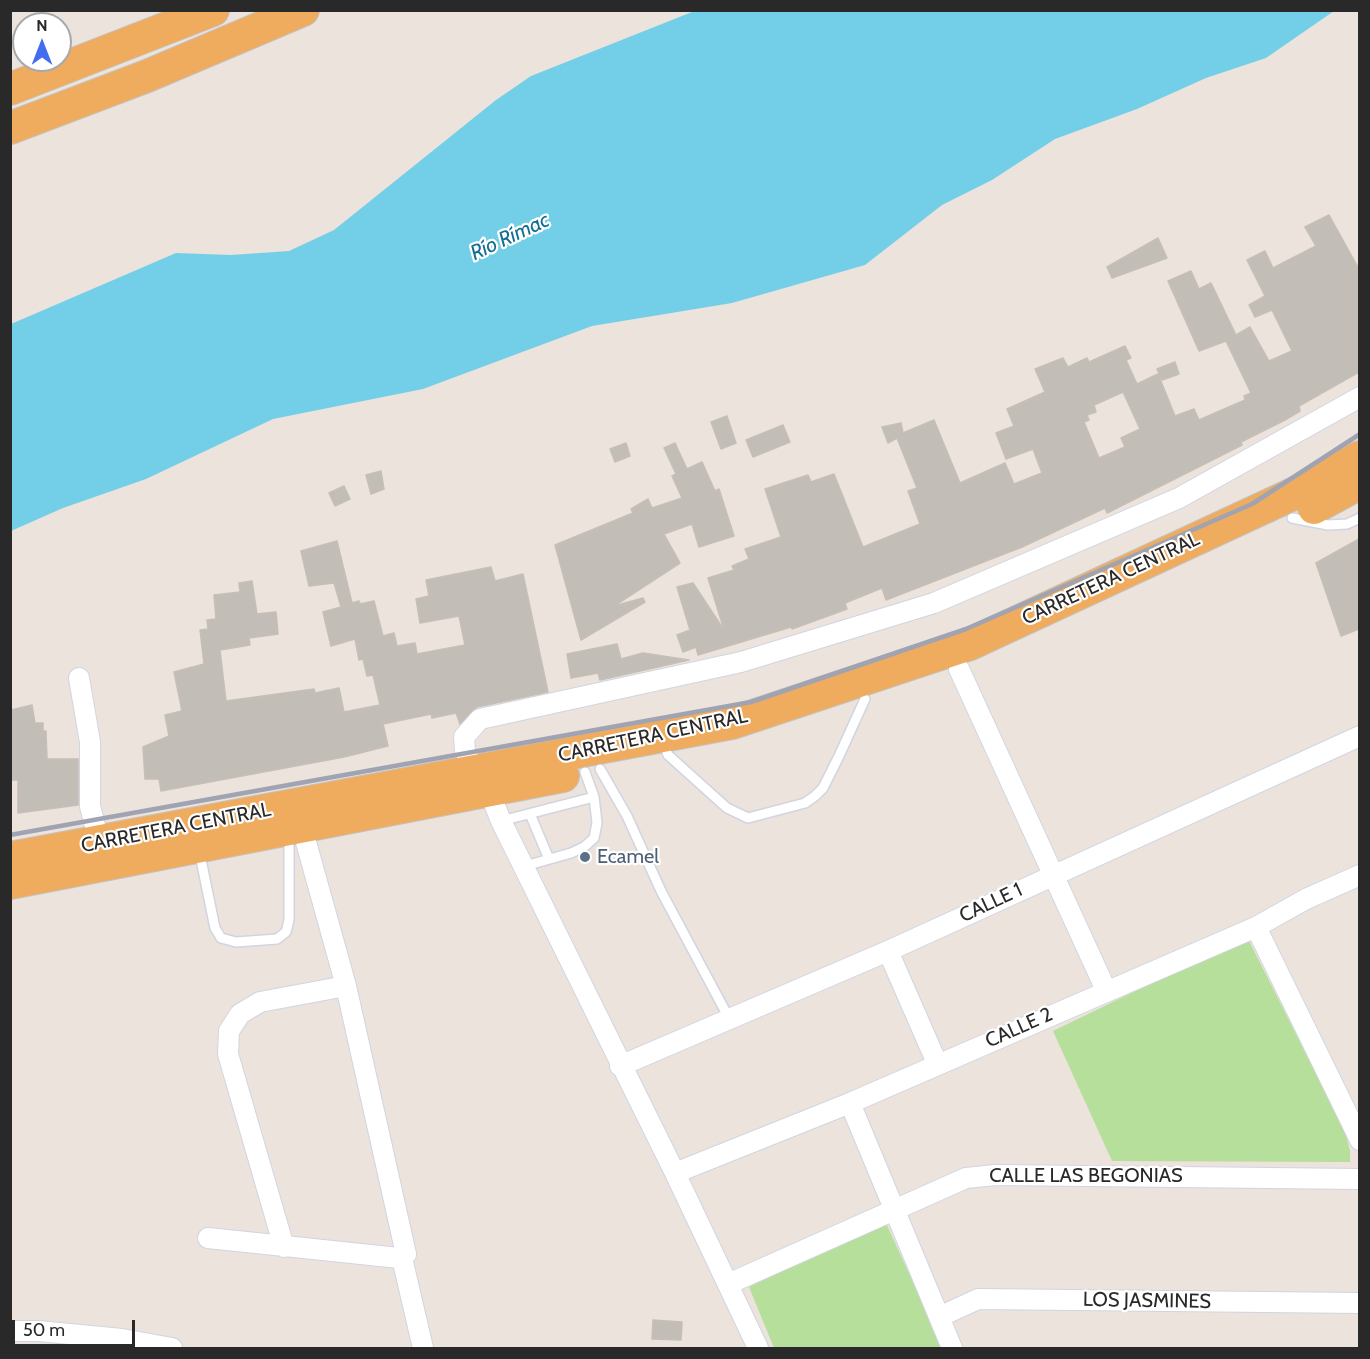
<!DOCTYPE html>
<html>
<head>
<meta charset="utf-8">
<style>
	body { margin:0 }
	#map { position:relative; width:1370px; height:1359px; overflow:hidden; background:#ebe3dc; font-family:Cabin,sans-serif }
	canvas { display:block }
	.frame { position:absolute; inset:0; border:12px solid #292929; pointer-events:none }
	.north { position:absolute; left:12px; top:12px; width:60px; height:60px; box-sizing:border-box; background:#fff; border:2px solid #a9a9a9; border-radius:50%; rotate:0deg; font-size:16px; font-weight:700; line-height:24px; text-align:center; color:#292929 }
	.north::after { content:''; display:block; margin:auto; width:21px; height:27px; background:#436cf0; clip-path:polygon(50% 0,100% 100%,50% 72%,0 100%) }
	.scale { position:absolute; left:12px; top:1320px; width:123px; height:27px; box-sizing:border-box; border:3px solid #292929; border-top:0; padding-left:8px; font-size:18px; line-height:21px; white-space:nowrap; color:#292929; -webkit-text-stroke:4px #fff; paint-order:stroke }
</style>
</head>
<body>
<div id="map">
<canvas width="1370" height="1359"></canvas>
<div class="frame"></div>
<div class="north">N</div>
<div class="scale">50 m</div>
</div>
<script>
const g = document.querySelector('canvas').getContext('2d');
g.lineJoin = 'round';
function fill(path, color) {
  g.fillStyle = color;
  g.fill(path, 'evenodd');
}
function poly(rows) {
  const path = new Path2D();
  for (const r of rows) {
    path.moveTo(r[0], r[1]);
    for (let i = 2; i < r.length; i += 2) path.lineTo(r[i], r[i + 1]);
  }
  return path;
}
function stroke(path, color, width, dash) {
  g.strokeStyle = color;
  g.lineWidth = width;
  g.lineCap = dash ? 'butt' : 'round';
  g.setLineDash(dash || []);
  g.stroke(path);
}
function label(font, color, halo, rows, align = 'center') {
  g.font = font + ' Cabin,sans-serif';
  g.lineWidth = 4.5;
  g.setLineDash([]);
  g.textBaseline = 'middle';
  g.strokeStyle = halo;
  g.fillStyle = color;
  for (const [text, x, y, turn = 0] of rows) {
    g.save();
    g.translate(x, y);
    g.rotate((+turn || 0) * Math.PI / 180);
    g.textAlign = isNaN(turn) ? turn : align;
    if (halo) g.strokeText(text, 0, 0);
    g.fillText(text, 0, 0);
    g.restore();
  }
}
const green = poly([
	[1247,937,1345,1131,1350,1151,1350,1162,1112,1161,1053,1031],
	[885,1221,940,1341,941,1348,774,1348,749,1287]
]);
const water = poly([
	[697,10,1334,11,1266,58,1206,78,1137,109,1055,139,992,180,942,205,865,265,732,303,592,326,423,389,273,419,146,479,63,508,11,531,11,324,176,253,231,255,289,251,334,230,496,100,531,76]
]);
const building = poly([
	[1329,215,1359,269,1359,372,1299,406,1300,411,1285,420,1241,442,1242,445,1107,513,1105,508,1022,547,886,600,882,588,845,603,847,609,792,629,791,627,698,655,696,647,683,652,677,635,690,630,677,587,693,583,724,630,708,578,734,570,732,566,749,559,745,549,781,537,765,489,808,475,811,482,834,474,863,547,920,524,908,491,917,488,897,438,888,443,882,427,901,423,903,433,934,420,960,483,1005,463,1014,484,1042,473,1033,449,1006,459,996,433,1014,426,1007,409,1045,392,1035,369,1063,358,1068,367,1087,358,1089,362,1125,346,1131,358,1126,360,1137,384,1158,374,1175,416,1194,409,1199,420,1245,400,1244,396,1251,393,1226,341,1199,351,1168,281,1191,271,1199,289,1211,283,1236,335,1250,327,1269,361,1292,351,1272,310,1255,317,1249,305,1265,296,1247,260,1265,251,1273,268,1316,246,1305,227,1329,215],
	[1123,392,1140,429,1121,438,1125,447,1099,458,1084,422,1089,420,1087,415,1096,412,1094,405,1123,392],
	[1158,238,1167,258,1112,278,1107,267,1158,238],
	[1175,362,1179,374,1162,380,1157,369,1175,362],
	[727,416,736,443,721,449,711,422,727,416],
	[783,425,790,442,753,457,746,440,783,425],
	[626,443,630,456,615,462,610,449,626,443],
	[675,443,687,469,702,462,715,491,719,489,734,536,699,547,692,524,664,534,680,563,614,606,643,598,645,602,581,640,555,545,633,513,631,509,648,499,652,508,682,498,672,476,676,474,664,448,675,443],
	[381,471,384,489,371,494,366,475,381,471],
	[344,486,350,499,335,506,329,493,344,486],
	[1359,539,1359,629,1341,636,1316,563,1359,539],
	[337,541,352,603,359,601,360,604,374,601,383,636,394,633,397,646,415,643,417,654,465,645,459,616,420,623,416,599,429,596,426,580,491,567,495,581,523,574,548,692,477,707,460,724,456,713,432,718,431,714,383,724,388,746,344,757,161,791,159,779,145,779,143,747,169,736,165,715,182,711,174,672,204,664,200,630,208,629,207,620,216,619,214,595,240,592,239,583,252,581,257,614,276,612,278,634,249,638,250,645,220,650,226,701,314,689,315,693,339,688,344,712,380,705,373,675,367,676,363,659,359,660,355,639,331,646,323,612,341,607,334,583,309,586,301,551,337,541],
	[617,644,621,659,643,653,689,660,600,680,598,673,571,678,567,654,617,644],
	[32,705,35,723,43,723,43,731,46,731,47,759,78,759,78,805,18,813,18,780,10,780,11,710,32,705],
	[653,1320,682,1322,681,1340,652,1339,653,1320]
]);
const service = poly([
	[1292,518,1328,525,1347,524,1360,518],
	[663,741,668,755,727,808,748,818,805,803,815,796,823,788,839,756,865,699],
	[600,769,627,816,661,891,730,1020],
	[530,814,549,859],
	[501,821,594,797],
	[199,850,215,928,221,938,236,942,277,939,286,932,289,920,289,833],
	[525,866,571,853,584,847,594,838,597,823,594,797,585,772]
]);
const minor = poly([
	[959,669,1106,990],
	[79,678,90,742,90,806,99,842],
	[1256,927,1360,1140],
	[888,951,937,1063],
	[620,1066,888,951,1360,736],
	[850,1103,952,1348],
	[675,1173,850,1103,1256,927,1306,899,1360,875],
	[208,1238,399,1258,406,1254,346,986,299,817],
	[284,1247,228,1054,229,1031,240,1014,260,1002,346,986],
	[402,1258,423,1348],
	[728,1284,966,1178,995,1175,1360,1179],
	[939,1317,978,1299,1360,1303],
	[10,1331,39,1331,122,1339,172,1348],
	[758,1348,675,1173,501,821,489,791,475,771,465,751,464,737,480,719,741,662,934,603,1179,498,1360,397]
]);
const trunk = poly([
	[10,89,213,10],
	[10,128,147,76,303,10],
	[1314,508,1360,483],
	[10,858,732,723,970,644,1306,488,1360,457],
	[10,883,563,776]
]);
const rail = poly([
	[10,835,751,702,966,629,1252,504,1360,434]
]);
const markers = [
	[585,857,6,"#5c6f8a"]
];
const streetNames = [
	["CARRETERA CENTRAL",1111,579,-25],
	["CARRETERA CENTRAL",653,736,-12],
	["CARRETERA CENTRAL",176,828,-11],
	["CALLE 1",991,903,-25],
	["CALLE 2",1019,1028,-24],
	["CALLE LAS BEGONIAS",1086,1176],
	["LOS JASMINES",1147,1301,1]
];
const serviceNames = [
	["Ecamel",597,857]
];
const waterNames = [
	["Río Rímac",510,237,-25]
];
fill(green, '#b5df9b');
fill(water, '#73cfe8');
fill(building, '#c3bdb8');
stroke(building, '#c6bfb5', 1.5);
stroke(service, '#d1d5e1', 12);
stroke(minor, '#d1d5e1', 22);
stroke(trunk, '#c3c3c3', 34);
stroke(service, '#fff', 9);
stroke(minor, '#fff', 20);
stroke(trunk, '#efac5f', 32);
stroke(rail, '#9fa3b2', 4.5);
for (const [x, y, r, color] of markers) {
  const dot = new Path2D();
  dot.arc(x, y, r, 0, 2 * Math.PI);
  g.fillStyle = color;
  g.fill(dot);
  stroke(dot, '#fff', 2);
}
label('20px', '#292929', '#fff', streetNames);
label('20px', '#4e5e75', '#fff', serviceNames, 'left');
label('italic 21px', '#146d92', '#fff', waterNames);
</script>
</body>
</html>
